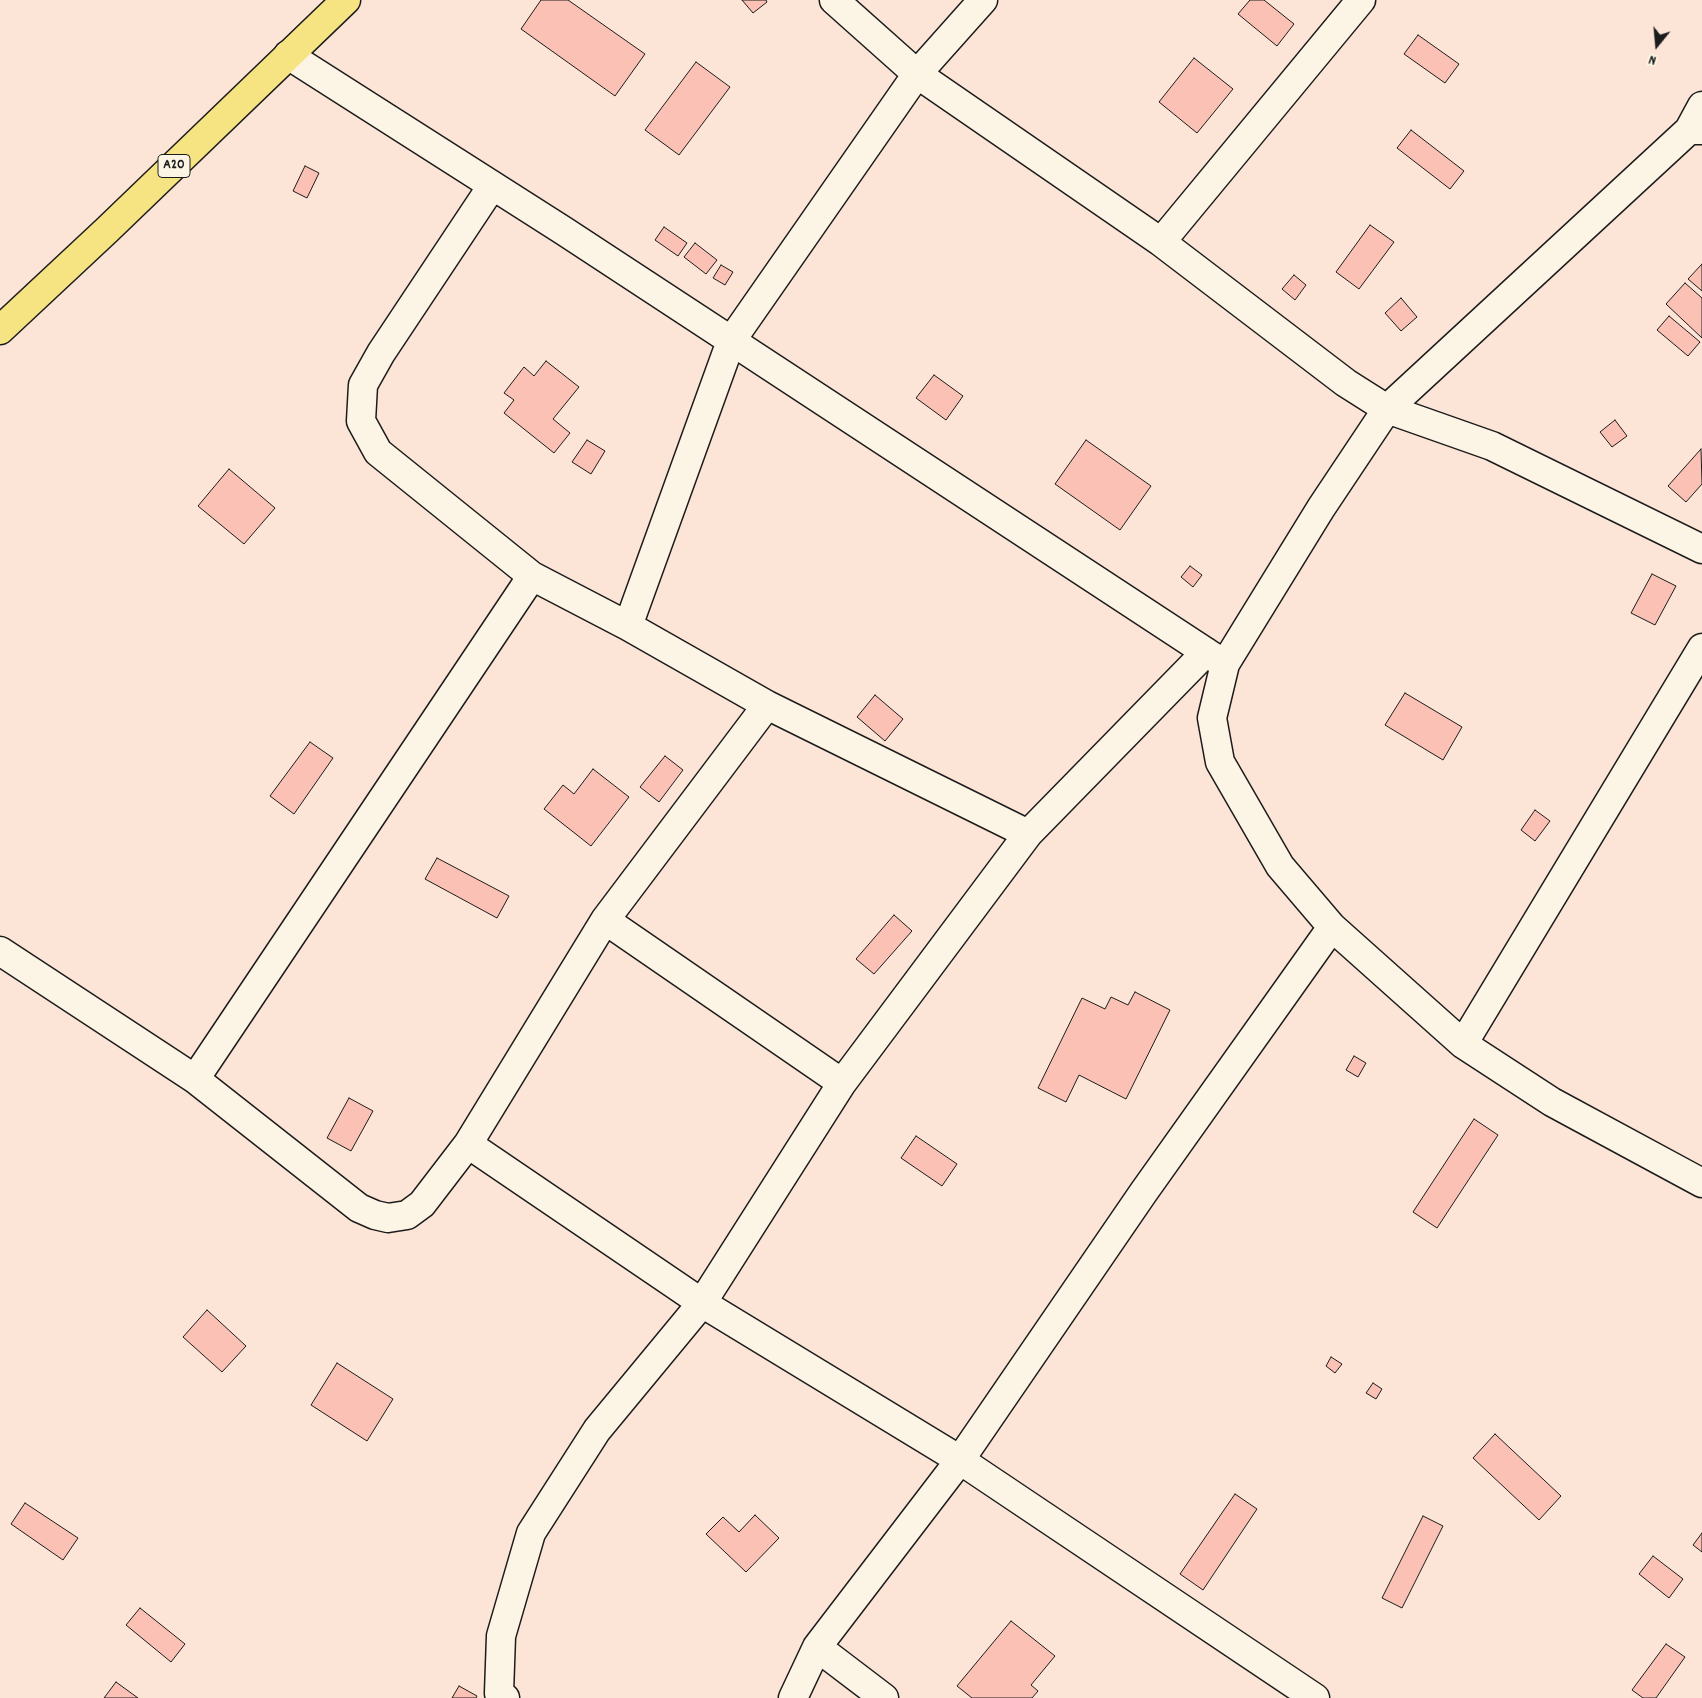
<!DOCTYPE html>
<html>
<head>
<meta charset="utf-8">
<style>
	body { margin:0 }
	#map { position:relative; width:1702px; height:1698px; overflow:hidden; background:#fce5d6; font-family:Dekko,sans-serif }
	canvas { display:block }
	.north { position:absolute; left:1632px; top:20px; width:50px; height:50px; -webkit-text-stroke:4px #fcf5e5; paint-order:stroke; rotate:197deg; font-size:14px; font-weight:700; line-height:20px; text-align:center; color:#1c1c1c }
	.north::after { content:''; display:block; margin:auto; width:18px; height:22px; background:#1c1c1c; clip-path:polygon(50% 0,100% 100%,50% 72%,0 100%) }
</style>
</head>
<body>
<div id="map">
<canvas width="1702" height="1698"></canvas>
<div class="north">N</div>
</div>
<script>
const g = document.querySelector('canvas').getContext('2d');
g.lineJoin = 'round';
function fill(path, color) {
  g.fillStyle = color;
  g.fill(path, 'evenodd');
}
function poly(rows) {
  const path = new Path2D();
  for (const r of rows) {
    path.moveTo(r[0], r[1]);
    for (let i = 2; i < r.length; i += 2) path.lineTo(r[i], r[i + 1]);
  }
  return path;
}
function stroke(path, color, width, dash) {
  g.strokeStyle = color;
  g.lineWidth = width;
  g.lineCap = dash ? 'butt' : 'round';
  g.setLineDash(dash || []);
  g.stroke(path);
}
function label(font, color, halo, rows, align = 'center') {
  g.font = font + ' Dekko,sans-serif';
  g.lineWidth = 5;
  g.setLineDash([]);
  g.textBaseline = 'middle';
  g.strokeStyle = halo;
  g.fillStyle = color;
  for (const [text, x, y, turn = 0] of rows) {
    g.save();
    g.translate(x, y);
    g.rotate((+turn || 0) * Math.PI / 180);
    g.textAlign = isNaN(turn) ? turn : align;
    if (halo) g.strokeText(text, 0, 0);
    g.fillText(text, 0, 0);
    g.restore();
  }
}
const building = poly([
	[541,0,568,0,645,54,615,96,521,29,541,0],
	[742,0,766,0,767,2,753,13,742,0],
	[1250,0,1264,0,1294,24,1277,46,1238,14,1250,0],
	[1418,35,1459,64,1445,83,1404,54,1418,35],
	[1194,58,1233,89,1197,133,1159,102,1194,58],
	[696,62,730,87,679,155,645,130,696,62],
	[1411,130,1464,171,1450,189,1397,148,1411,130],
	[305,166,319,173,307,198,293,191,305,166],
	[1370,225,1394,242,1359,289,1336,272,1370,225],
	[664,227,687,243,678,256,655,240,664,227],
	[695,243,717,260,706,274,684,257,695,243],
	[1702,264,1702,291,1688,279,1702,264],
	[721,265,733,272,725,285,713,278,721,265],
	[1294,275,1306,285,1295,300,1282,289,1294,275],
	[1685,283,1702,298,1702,338,1666,304,1685,283],
	[1401,298,1417,317,1401,331,1385,313,1401,298],
	[1669,316,1700,342,1688,356,1657,330,1669,316],
	[546,361,579,387,553,419,570,433,554,453,504,413,514,400,504,393,524,367,534,376,546,361],
	[934,375,963,396,946,420,916,398,934,375],
	[1615,420,1627,436,1612,447,1600,432,1615,420],
	[587,440,605,451,591,474,572,462,587,440],
	[1086,440,1151,486,1120,530,1055,484,1086,440],
	[1701,449,1702,484,1686,502,1668,486,1701,449],
	[229,469,275,508,244,544,198,506,229,469],
	[1190,566,1202,575,1193,587,1181,577,1190,566],
	[1652,574,1676,586,1655,625,1631,613,1652,574],
	[1405,693,1462,727,1443,760,1385,725,1405,693],
	[875,695,903,719,885,741,857,717,875,695],
	[310,742,333,758,294,814,270,796,310,742],
	[665,756,683,770,659,802,640,787,665,756],
	[593,769,629,797,591,846,544,809,563,785,574,794,593,769],
	[1535,810,1550,821,1535,841,1521,830,1535,810],
	[437,858,509,896,497,918,425,879,437,858],
	[894,915,912,931,874,974,856,959,894,915],
	[1135,992,1170,1010,1126,1099,1079,1075,1066,1102,1038,1088,1082,998,1105,1009,1111,997,1128,1005,1135,992],
	[1354,1056,1366,1063,1358,1077,1346,1070,1354,1056],
	[349,1098,373,1111,351,1151,327,1138,349,1098],
	[1474,1119,1498,1135,1437,1228,1413,1212,1474,1119],
	[916,1136,957,1164,942,1186,901,1158,916,1136],
	[207,1310,246,1346,222,1372,183,1337,207,1310],
	[1331,1357,1342,1364,1335,1373,1326,1366,1331,1357],
	[337,1363,393,1399,367,1441,311,1405,337,1363],
	[1373,1383,1382,1389,1376,1399,1366,1393,1373,1383],
	[1495,1434,1561,1496,1539,1520,1473,1458,1495,1434],
	[1235,1494,1257,1509,1203,1590,1180,1574,1235,1494],
	[25,1503,78,1538,63,1560,11,1524,25,1503],
	[755,1515,779,1538,746,1572,706,1534,723,1517,739,1532,755,1515],
	[1423,1516,1443,1526,1402,1608,1382,1598,1423,1516],
	[1702,1533,1702,1552,1693,1545,1702,1533],
	[1653,1556,1683,1579,1669,1598,1639,1574,1653,1556],
	[140,1608,185,1644,171,1662,126,1625,140,1608],
	[1011,1621,1055,1656,1031,1685,1038,1691,1032,1698,972,1698,957,1686,1011,1621],
	[1666,1644,1685,1657,1656,1698,1643,1698,1632,1690,1666,1644],
	[116,1682,138,1698,104,1698,116,1682],
	[459,1686,477,1696,476,1698,452,1698,459,1686]
]);
const minor = poly([
	[834,0,917,74,1161,242,1346,383,1387,409,1321,508,1225,664,1212,718,1220,762,1280,866,1332,927,1463,1044,1552,1102,1702,1183],
	[288,55,564,231,1221,662],
	[1689,130,1702,106],
	[1702,130,1689,130,1387,409,1492,446,1702,549],
	[492,186,381,353,363,385,361,421,378,452,532,576,628,626,767,705,1028,834],
	[1161,242,1361,0],
	[628,626,731,341,917,74,983,0],
	[605,920,842,1083],
	[0,951,195,1079,359,1208,375,1215,388,1218,407,1215,422,1204,468,1144,605,920,767,705],
	[1463,1044,1702,648],
	[195,1079,532,576],
	[468,1144,702,1303,960,1460,1315,1698],
	[817,1647,884,1698],
	[505,1698,499,1693,501,1636,531,1533,597,1430,702,1303,842,1083,1028,834,1206,652],
	[793,1698,817,1647,960,1460,1143,1193,1332,927]
]);
const primary = poly([
	[0,330,107,230,346,0]
]);
const shields = [
	[174,166,32]
];
const shieldNames = [
	["A20",174,166]
];
fill(building, '#fbc1b4');
stroke(building, '#1c1c1c', 1);
stroke(minor, '#1c1c1c', 31);
stroke(primary, '#1c1c1c', 31);
stroke(minor, '#fcf5e5', 28);
stroke(primary, '#f6e381', 28);
for (const [x, y, w] of shields) {
  const box = new Path2D();
  box.roundRect(x - w / 2, y - 11.5, w, 23, 4);
  g.fillStyle = '#fcf5e5';
  g.fill(box);
  stroke(box, '#1c1c1c', 1);
}
label('bold 14px', '#1c1c1c', null, shieldNames);
</script>
</body>
</html>
